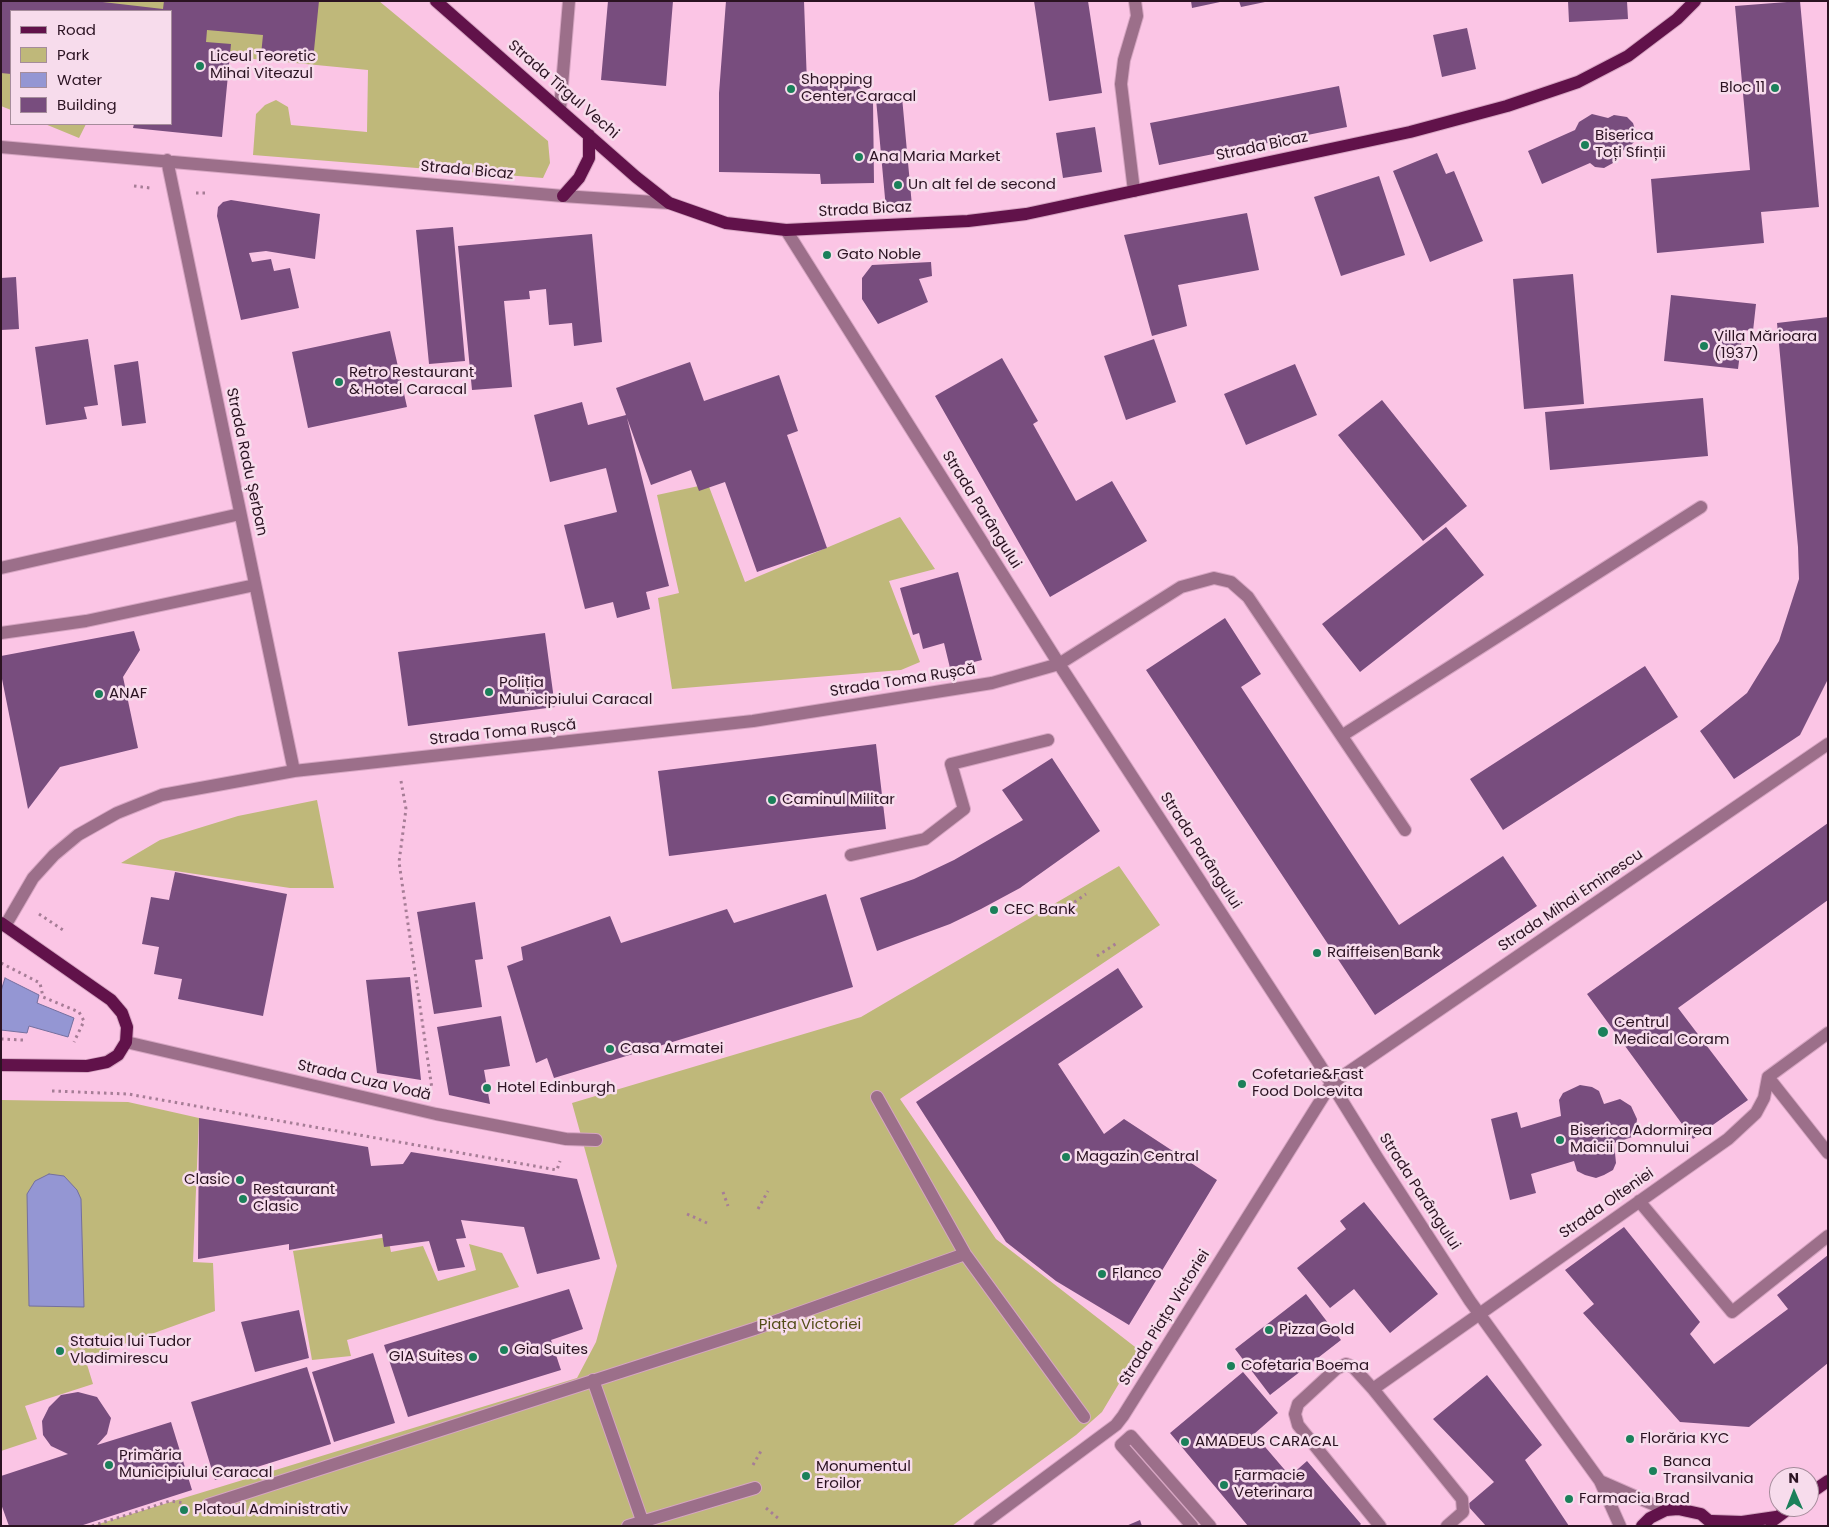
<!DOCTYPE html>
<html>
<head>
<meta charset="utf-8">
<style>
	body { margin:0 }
	#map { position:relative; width:1829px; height:1527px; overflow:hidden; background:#fbc5e5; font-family:Poppins,sans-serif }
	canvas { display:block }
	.frame { position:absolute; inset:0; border:2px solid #2b1322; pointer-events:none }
	.legend { position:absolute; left:10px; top:10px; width:162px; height:115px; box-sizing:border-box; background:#f7dcec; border:1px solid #a58c9b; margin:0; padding:6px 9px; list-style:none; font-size:15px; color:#2b1322 }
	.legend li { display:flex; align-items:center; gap:10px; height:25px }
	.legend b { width:25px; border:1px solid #a58c9b }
	.north { position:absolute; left:1769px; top:1467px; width:50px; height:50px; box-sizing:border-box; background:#f7dcec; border:1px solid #a58c9b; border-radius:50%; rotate:359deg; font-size:14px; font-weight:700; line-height:20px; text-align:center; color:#2b1322 }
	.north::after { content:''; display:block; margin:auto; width:18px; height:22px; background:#1b805a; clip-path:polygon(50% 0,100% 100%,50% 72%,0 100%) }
</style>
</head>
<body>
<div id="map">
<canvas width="1829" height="1527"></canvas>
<div class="frame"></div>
<ul class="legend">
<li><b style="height:6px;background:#61124a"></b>Road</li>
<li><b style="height:14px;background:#bfb87a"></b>Park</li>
<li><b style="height:14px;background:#9496d3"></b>Water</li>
<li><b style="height:14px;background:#784d7e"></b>Building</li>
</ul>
<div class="north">N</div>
</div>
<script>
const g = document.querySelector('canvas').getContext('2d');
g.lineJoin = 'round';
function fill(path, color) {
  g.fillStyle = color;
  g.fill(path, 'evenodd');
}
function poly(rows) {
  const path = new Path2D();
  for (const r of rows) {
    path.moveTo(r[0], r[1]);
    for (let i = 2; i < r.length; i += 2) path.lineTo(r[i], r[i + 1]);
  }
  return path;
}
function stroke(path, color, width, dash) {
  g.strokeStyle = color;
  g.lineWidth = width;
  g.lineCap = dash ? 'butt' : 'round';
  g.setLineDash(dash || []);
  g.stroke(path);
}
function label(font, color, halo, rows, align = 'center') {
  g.font = font + ' Poppins,sans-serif';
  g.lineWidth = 5;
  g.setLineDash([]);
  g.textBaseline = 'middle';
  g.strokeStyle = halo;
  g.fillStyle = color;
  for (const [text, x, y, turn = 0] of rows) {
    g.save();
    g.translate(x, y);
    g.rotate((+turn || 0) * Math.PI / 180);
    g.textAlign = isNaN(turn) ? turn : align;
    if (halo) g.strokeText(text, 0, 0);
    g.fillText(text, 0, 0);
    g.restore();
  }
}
const green = poly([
	[1,1,379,1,548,141,550,163,543,178,253,155,256,114,265,105,276,100,288,107,291,125,367,132,368,70,171,51,171,11,11,11,11,110,1,106],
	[45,124,86,124,79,138],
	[708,484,745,582,900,517,935,569,889,581,920,662,901,670,672,689,658,598,679,593,657,495],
	[317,800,334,888,290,888,121,863,160,840,238,816],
	[1119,866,1160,925,900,1099,996,1239,1139,1350,1102,1412,1076,1435,952,1526,92,1526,577,1378,596,1342,617,1266,572,1103,861,1017],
	[1,1100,128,1102,199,1118,193,1262,213,1263,215,1311,85,1358,93,1384,25,1406,37,1439,1,1451],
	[388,1237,391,1252,423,1246,438,1281,476,1270,469,1244,502,1253,519,1287,347,1340,351,1356,312,1360,293,1251]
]);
const water = poly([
	[5,978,39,995,37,1003,74,1018,68,1037,29,1026,27,1033,1,1030,1,991,5,978],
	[49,1174,64,1176,77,1190,81,1199,84,1307,29,1306,27,1194,35,1181,49,1174]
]);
const building = poly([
	[1,1,94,1,163,9,164,1,319,1,313,60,261,55,263,35,207,30,206,42,231,44,222,137,133,128,134,124,171,124,171,11,11,11,11,74,1,73],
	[608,1,673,1,666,86,601,80],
	[726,1,804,1,807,84,859,86,873,101,874,183,821,184,820,174,719,172,719,93],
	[1034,1,1088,1,1102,93,1049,101],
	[1191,1,1220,1,1220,2,1192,8],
	[1239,1,1265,1,1265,2,1241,7],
	[1568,1,1627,1,1628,19,1569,22],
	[1800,1,1819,207,1761,212,1764,243,1657,253,1651,179,1750,170,1735,6],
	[1467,28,1476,69,1442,77,1433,35],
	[1339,86,1347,127,1159,165,1150,123],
	[902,97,912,206,886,209,876,99],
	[1592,114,1608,118,1614,115,1627,117,1633,123,1636,133,1634,142,1627,149,1619,152,1613,163,1604,168,1595,167,1590,163,1542,184,1528,151,1575,130,1579,122],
	[1095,127,1102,172,1063,178,1056,133],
	[1437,153,1446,174,1454,171,1483,241,1430,262,1393,171],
	[1379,176,1405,255,1341,276,1314,197],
	[231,200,320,214,315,259,266,251,249,253,252,262,271,259,274,271,290,268,299,308,241,320,217,216,218,207,223,202],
	[1247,213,1259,270,1178,285,1187,326,1152,336,1124,235],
	[453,227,465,361,429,364,416,230],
	[592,234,602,342,574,346,572,323,549,325,546,289,529,291,530,299,504,301,512,387,472,390,458,246],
	[931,262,932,276,919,279,928,302,878,324,862,299,862,278,872,265],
	[1573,274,1584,404,1524,409,1513,279],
	[16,277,19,329,1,330,1,278],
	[1671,295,1756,304,1753,331,1743,330,1738,369,1664,361],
	[1828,317,1828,679,1800,735,1734,779,1700,731,1747,693,1779,641,1799,579,1798,547,1777,323],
	[390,331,407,407,308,428,292,352],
	[88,339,98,405,84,407,87,419,46,425,35,347],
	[1154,339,1176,402,1126,420,1104,356],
	[1002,358,1038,421,1033,424,1076,501,1112,481,1147,541,1050,597,935,396],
	[138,361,146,423,122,426,114,365],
	[690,362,704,401,779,375,798,431,787,435,827,548,757,572,725,482,699,491,691,470,651,485,627,418,669,586,646,592,650,609,617,618,613,602,585,609,564,525,617,512,606,468,550,482,534,415,582,402,588,425,626,415,616,388],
	[1295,364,1317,415,1246,445,1224,394],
	[1703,398,1708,456,1550,470,1545,412],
	[1382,400,1467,506,1423,541,1338,435],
	[1446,527,1484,575,1360,672,1322,624],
	[958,572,982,660,950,668,944,643,923,649,919,633,913,635,900,588],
	[1225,618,1261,674,1241,687,1399,925,1503,856,1537,906,1375,1015,1146,670],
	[134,631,140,650,123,677,138,748,60,767,28,809,1,674,1,656],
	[545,633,555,707,408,726,398,652],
	[1645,666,1678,717,1503,830,1470,779],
	[876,744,886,829,669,856,658,771],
	[1052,758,1100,831,1020,888,981,909,950,924,877,951,860,898,914,879,954,860,1023,820,1002,790],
	[1828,823,1828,900,1678,1008,1748,1100,1693,1139,1587,994],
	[175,872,287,894,263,1016,178,999,182,979,154,974,159,947,142,944,151,897,169,900],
	[826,894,853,987,554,1078,547,1058,536,1063,507,966,523,960,521,947,610,916,621,943,727,909,734,923],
	[475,902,483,959,475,960,482,1007,434,1014,417,912],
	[1118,968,1143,1007,1058,1064,1104,1134,1124,1119,1217,1180,1129,1325,1056,1281,1006,1242,916,1102],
	[410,977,421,1080,377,1073,366,980],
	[501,1016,510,1066,484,1070,490,1104,449,1095,437,1027],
	[1580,1085,1592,1087,1599,1091,1604,1104,1620,1099,1631,1106,1637,1119,1635,1136,1614,1143,1616,1163,1613,1170,1604,1175,1596,1178,1585,1175,1577,1171,1574,1161,1531,1174,1536,1193,1510,1200,1491,1119,1517,1112,1521,1128,1561,1116,1559,1100,1563,1093],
	[199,1118,368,1147,371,1166,403,1164,411,1152,577,1179,600,1259,537,1274,524,1227,461,1220,466,1238,456,1239,465,1267,438,1271,429,1241,384,1247,382,1234,289,1250,289,1244,198,1259],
	[1364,1202,1438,1294,1390,1333,1354,1289,1330,1308,1297,1268,1346,1229,1340,1221],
	[1624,1227,1700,1322,1690,1334,1714,1364,1788,1309,1777,1295,1828,1255,1828,1363,1749,1427,1680,1422,1583,1313,1594,1304,1565,1270],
	[569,1289,583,1329,551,1340,561,1370,408,1417,384,1345],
	[1306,1294,1341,1340,1270,1395,1235,1349],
	[299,1310,309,1358,255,1372,241,1322],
	[373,1353,395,1423,334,1442,312,1372],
	[307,1367,331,1444,215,1480,191,1402],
	[1243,1372,1278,1413,1254,1434,1290,1476,1307,1461,1361,1524,1359,1526,1248,1526,1170,1433],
	[1487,1375,1542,1445,1525,1460,1569,1526,1486,1526,1467,1505,1494,1482,1433,1419],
	[78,1392,97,1397,111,1418,107,1434,97,1445,171,1422,192,1490,80,1526,9,1526,1,1504,1,1476,68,1454,51,1446,43,1435,42,1421,49,1407,61,1395],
	[1140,1520,1142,1526,1126,1526]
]);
const path = poly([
	[134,186,150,188],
	[196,193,206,193],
	[401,781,406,809,399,862,432,1089],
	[1069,906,1086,894],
	[39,914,63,930],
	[1097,956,1117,943],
	[1,963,40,983,43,997,79,1012,84,1021,74,1042],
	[1,1039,23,1040],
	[52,1091,128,1094,557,1170,560,1161],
	[723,1192,728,1206],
	[758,1209,768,1191],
	[687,1214,707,1223],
	[753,1465,761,1451],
	[766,1508,779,1519],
	[92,1526,170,1501,185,1503]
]);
const minor = poly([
	[560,109,569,1],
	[1,147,563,196,669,203],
	[167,160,294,771],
	[1134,191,1121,84,1124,60,1137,16,1135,1],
	[786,230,1059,664,1318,1062,1378,1159,1470,1301,1600,1481,1620,1526],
	[1,568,240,514],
	[1,633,86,621,255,585],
	[1343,735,1701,507],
	[851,855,925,839,964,809,951,764,1048,740],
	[5,926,33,878,54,855,78,835,117,813,162,795,294,771,753,721,992,683,1059,664,1181,587,1214,578,1231,582,1248,597,1405,830],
	[126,1042,436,1114,566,1139,596,1140],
	[1768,1077,1828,1153],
	[877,1097,965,1254,1084,1417],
	[1639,1201,1732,1312,1828,1236],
	[593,1380,644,1526],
	[1373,1389,1728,1139,1756,1113,1764,1098,1768,1077,1828,1033],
	[1600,1481,1666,1510],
	[208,1505,754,1329,965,1254],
	[628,1526,755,1488],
	[980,1526,1116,1425,1123,1416,1331,1084,1828,744],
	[1192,1526,1121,1445,1131,1436,1210,1526],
	[1380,1526,1298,1425,1295,1414,1298,1404,1336,1369,1346,1364,1353,1367,1373,1389,1462,1499,1463,1512,1447,1526]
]);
const major = poly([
	[436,1,636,177,669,203,726,223,786,230,968,221,1026,214,1410,132,1507,106,1578,82,1628,56,1677,19,1695,1],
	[563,196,579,178,589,158,589,135],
	[1,923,111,1000,122,1013,127,1027,126,1042,118,1055,107,1062,87,1066,1,1065],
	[1809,1494,1828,1481],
	[1712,1521,1742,1522,1776,1517],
	[1771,1522,1791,1507],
	[1642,1526,1650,1518,1666,1510,1678,1509,1701,1514,1715,1526]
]);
const markers = [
	[200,66,5,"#1b805a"],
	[1775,88,5,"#1b805a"],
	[791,89,5,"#1b805a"],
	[1585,145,5,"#1b805a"],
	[859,157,5,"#1b805a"],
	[898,185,5,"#1b805a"],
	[827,255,5,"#1b805a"],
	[1704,346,5,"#1b805a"],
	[339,382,5,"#1b805a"],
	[489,692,5,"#1b805a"],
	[99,694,5,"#1b805a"],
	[772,800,5,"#1b805a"],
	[994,910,5,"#1b805a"],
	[1317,953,5,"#1b805a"],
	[1603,1032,6,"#1b805a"],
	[610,1049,5,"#1b805a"],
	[1242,1084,5,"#1b805a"],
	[487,1088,5,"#1b805a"],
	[1560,1140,5,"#1b805a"],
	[1066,1157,5,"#1b805a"],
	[240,1180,5,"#1b805a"],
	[243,1199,5,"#1b805a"],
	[1102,1274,5,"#1b805a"],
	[1269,1330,5,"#1b805a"],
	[504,1350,5,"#1b805a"],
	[60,1351,5,"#1b805a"],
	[473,1357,5,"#1b805a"],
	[1231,1366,5,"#1b805a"],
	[1630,1439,5,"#1b805a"],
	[1185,1442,5,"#1b805a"],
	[109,1465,5,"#1b805a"],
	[1653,1471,5,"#1b805a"],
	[806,1476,5,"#1b805a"],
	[1224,1485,5,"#1b805a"],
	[1569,1499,5,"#1b805a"],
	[184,1510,5,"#1b805a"]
];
const poiNames = [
	["Liceul Teoretic",210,57],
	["Mihai Viteazul",210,74],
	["Shopping",801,80],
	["Center Caracal",801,97],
	["Bloc 11",1765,88,"right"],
	["Biserica",1595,136],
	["Toți Sfinții",1595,153],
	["Ana Maria Market",869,157],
	["Un alt fel de second",908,185],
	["Gato Noble",837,255],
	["Villa Mărioara",1714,337],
	["(1937)",1714,354],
	["Retro Restaurant",349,373],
	["& Hotel Caracal",349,390],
	["Poliția",499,683],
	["Municipiului Caracal",499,700],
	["ANAF",109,694],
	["Caminul Militar",782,800],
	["CEC Bank",1004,910],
	["Raiffeisen Bank",1327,953],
	["Centrul",1614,1023],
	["Medical Coram",1614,1040],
	["Casa Armatei",620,1049],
	["Cofetarie&Fast",1252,1075],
	["Food Dolcevita",1252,1092],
	["Hotel Edinburgh",497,1088],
	["Biserica Adormirea",1570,1131],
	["Maicii Domnului",1570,1148],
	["Magazin Central",1076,1157],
	["Clasic",230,1180,"right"],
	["Restaurant",253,1190],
	["Clasic",253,1207],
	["Flanco",1112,1274],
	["Pizza Gold",1279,1330],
	["Statuia lui Tudor",70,1342],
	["Vladimirescu",70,1359],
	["Gia Suites",514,1350],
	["GIA Suites",463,1357,"right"],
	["Cofetaria Boema",1241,1366],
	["Florăria KYC",1640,1439],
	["AMADEUS CARACAL",1195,1442],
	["Primăria",119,1456],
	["Municipiului Caracal",119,1473],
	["Banca",1663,1462],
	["Transilvania",1663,1479],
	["Monumentul",816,1467],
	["Eroilor",816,1484],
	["Farmacie",1234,1476],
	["Veterinara",1234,1493],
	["Farmacia Brad",1579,1499],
	["Platoul Administrativ",194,1510]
];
const streetNames = [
	["Strada Tîrgul Vechi",563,90,41],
	["Strada Bicaz",1262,147,-12],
	["Strada Bicaz",467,171,5],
	["Strada Bicaz",865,210,-3],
	["Strada Radu Șerban",246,462,78],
	["Strada Parângului",981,510,58],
	["Strada Toma Rușcă",903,681,-9],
	["Strada Toma Rușcă",503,733,-6],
	["Strada Parângului",1200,851,57],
	["Strada Mihai Eminescu",1571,901,-34],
	["Strada Cuza Vodă",364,1081,13],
	["Strada Parângului",1419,1192,57],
	["Strada Olteniei",1607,1204,-35],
	["Strada Piața Victoriei",1165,1318,-58]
];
const parkNames = [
	["Piața Victoriei",810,1325]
];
fill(green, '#bfb87a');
fill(water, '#9496d3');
stroke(water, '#746f9e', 1);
fill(building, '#784d7e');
stroke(minor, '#d6a5c2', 14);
stroke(major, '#d6a5c2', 14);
stroke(path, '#a67d96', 3, [2.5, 4]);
stroke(minor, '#9c6f8a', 12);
stroke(major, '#61124a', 12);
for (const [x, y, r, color] of markers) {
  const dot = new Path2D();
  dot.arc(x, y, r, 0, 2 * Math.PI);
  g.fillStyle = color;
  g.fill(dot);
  stroke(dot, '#f7dcec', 2);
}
label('15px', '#2b1322', '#f7dcec', poiNames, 'left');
label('15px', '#2b1322', '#f7dcec', streetNames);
label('15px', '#534d18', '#f7dcec', parkNames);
</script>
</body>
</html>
